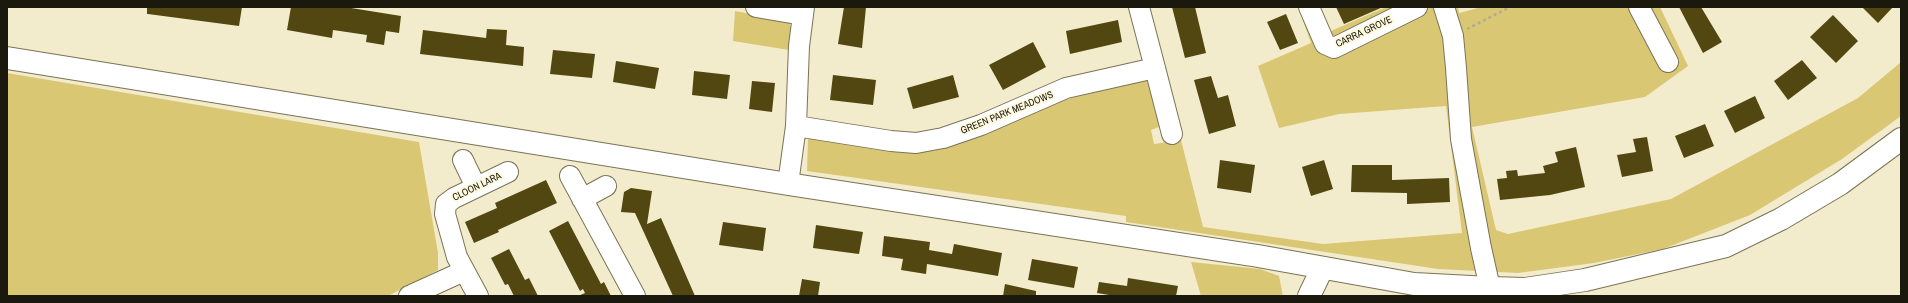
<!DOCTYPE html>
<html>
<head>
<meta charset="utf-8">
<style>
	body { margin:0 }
	#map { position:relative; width:1908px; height:303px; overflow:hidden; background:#f3eccc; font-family:"Archivo Narrow",sans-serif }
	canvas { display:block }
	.frame { position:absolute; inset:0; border:8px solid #1b180d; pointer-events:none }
</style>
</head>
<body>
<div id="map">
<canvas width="1908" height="303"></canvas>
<div class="frame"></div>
</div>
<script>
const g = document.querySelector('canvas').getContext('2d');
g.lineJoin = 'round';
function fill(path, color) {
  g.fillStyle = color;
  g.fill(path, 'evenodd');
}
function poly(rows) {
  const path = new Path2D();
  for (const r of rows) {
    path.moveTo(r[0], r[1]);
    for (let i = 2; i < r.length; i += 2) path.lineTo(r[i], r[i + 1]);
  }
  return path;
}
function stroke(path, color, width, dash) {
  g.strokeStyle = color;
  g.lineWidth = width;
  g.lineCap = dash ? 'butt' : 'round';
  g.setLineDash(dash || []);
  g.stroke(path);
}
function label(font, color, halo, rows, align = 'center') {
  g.font = font + ' "Archivo Narrow",sans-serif';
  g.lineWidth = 4;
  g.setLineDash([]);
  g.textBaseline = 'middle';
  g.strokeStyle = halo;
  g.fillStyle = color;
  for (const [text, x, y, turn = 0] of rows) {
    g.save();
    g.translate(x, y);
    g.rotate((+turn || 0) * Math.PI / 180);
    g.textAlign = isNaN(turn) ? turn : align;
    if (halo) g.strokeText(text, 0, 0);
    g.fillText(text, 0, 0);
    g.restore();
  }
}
const green = poly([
	[1298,7,1320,7,1331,31,1386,7,1458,7,1459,13,1482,7,1660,7,1688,66,1645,97,1472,127,1496,230,1508,234,1671,199,1858,98,1901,62,1901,116,1842,159,1750,215,1663,249,1594,263,1518,273,1438,269,1126,222,1126,216,807,171,808,137,930,146,978,137,1060,101,1153,78,1164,125,1151,130,1154,144,1181,140,1203,227,1323,244,1462,233,1446,106,1339,114,1279,128,1258,66,1311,43],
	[735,11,788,21,792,29,789,50,733,41],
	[7,73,419,142,438,253,438,270,388,296,7,296],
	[1191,262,1260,269,1279,276,1283,296,1201,296]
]);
const building = poly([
	[147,7,242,7,239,26,148,14,147,14],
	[291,7,345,7,401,16,399,33,386,31,384,45,366,42,367,35,333,30,332,38,287,30],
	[844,7,866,7,862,48,838,44],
	[1172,7,1195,7,1206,53,1185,58],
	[1336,7,1383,7,1344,24],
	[1679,7,1701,7,1722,42,1703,53],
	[1862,7,1893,7,1878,23],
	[1286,14,1298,43,1280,50,1267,22],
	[1833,15,1858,41,1836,63,1810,37],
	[1118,20,1122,42,1070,54,1066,31],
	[487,29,507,30,506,45,524,47,523,66,420,54,423,30,486,38],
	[1033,42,1046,67,1003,90,989,65],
	[553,50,595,54,592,78,550,74],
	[1802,60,1817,78,1788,100,1774,81],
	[616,61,659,68,655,89,613,82],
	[694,71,730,75,727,99,692,95],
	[833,75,876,80,873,105,830,100],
	[953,75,959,97,913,109,907,88],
	[1211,76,1218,98,1228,95,1236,126,1209,134,1194,80],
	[752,81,775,83,772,112,749,109],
	[1755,96,1765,118,1735,133,1724,111],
	[1705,124,1714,146,1684,158,1675,136],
	[1647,137,1653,171,1622,177,1617,155,1636,152,1633,139],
	[1576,147,1585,187,1550,195,1500,200,1497,179,1507,178,1506,171,1517,170,1518,176,1545,173,1543,166,1558,162,1555,152],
	[1220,160,1255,165,1251,193,1217,188],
	[1324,160,1333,189,1311,196,1302,167],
	[1352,165,1392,165,1392,180,1449,178,1450,202,1407,204,1407,193,1351,192],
	[546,180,557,203,498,230,499,232,474,243,465,222,497,208,495,203],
	[631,188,652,191,647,224,661,218,695,296,673,296,635,213,621,212,624,192],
	[568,221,601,284,604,282,611,296,578,296,585,293,583,289,580,291,549,231],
	[723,222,766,228,763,251,719,245],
	[816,225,863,232,859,254,813,248],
	[884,236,930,242,929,250,952,254,954,244,1002,253,998,276,927,264,926,274,901,270,903,259,882,256],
	[509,249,525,280,529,278,538,296,514,296,508,284,505,285,491,258],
	[1032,259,1078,267,1074,288,1028,280],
	[1128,278,1178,286,1176,296,1115,296,1097,293,1099,282,1127,286],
	[802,279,820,282,818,296,799,296],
	[1005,284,1036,291,1036,296,1003,296]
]);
const path = poly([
	[1467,29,1510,7]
]);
const minor = poly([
	[756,7,803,15],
	[1309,7,1325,44,1334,48,1417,7],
	[1444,7,1453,36,1456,68,1461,139,1481,248,1490,288],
	[1639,7,1668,62],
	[1155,68,1172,134],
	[796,126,891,141,916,143,943,138,981,125,1066,88,1155,68,1139,7],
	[463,160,476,187],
	[570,176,635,296],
	[788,184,796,126,799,46,804,7],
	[582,199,606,186],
	[409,296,464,271],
	[478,296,457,257,445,214,446,204,454,198,508,172]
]);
const major = poly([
	[7,58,788,184,1258,256,1414,284,1490,288,1525,289,1585,280,1726,246,1781,219,1840,184,1901,139],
	[1309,296,1322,269]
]);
const streetNames = [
	["CARRA GROVE",1364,32,-25],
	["GREEN PARK MEADOWS",1007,113,-22],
	["CLOON LARA",477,187,-26]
];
fill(green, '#dac774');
fill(building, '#524611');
stroke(minor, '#7a7357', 22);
stroke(major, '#7a7357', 24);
stroke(path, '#b2ac92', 2.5, [3, 3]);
stroke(minor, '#fff', 20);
stroke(major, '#fff', 22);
label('10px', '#1b180d', '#fff9df', streetNames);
</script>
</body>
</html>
